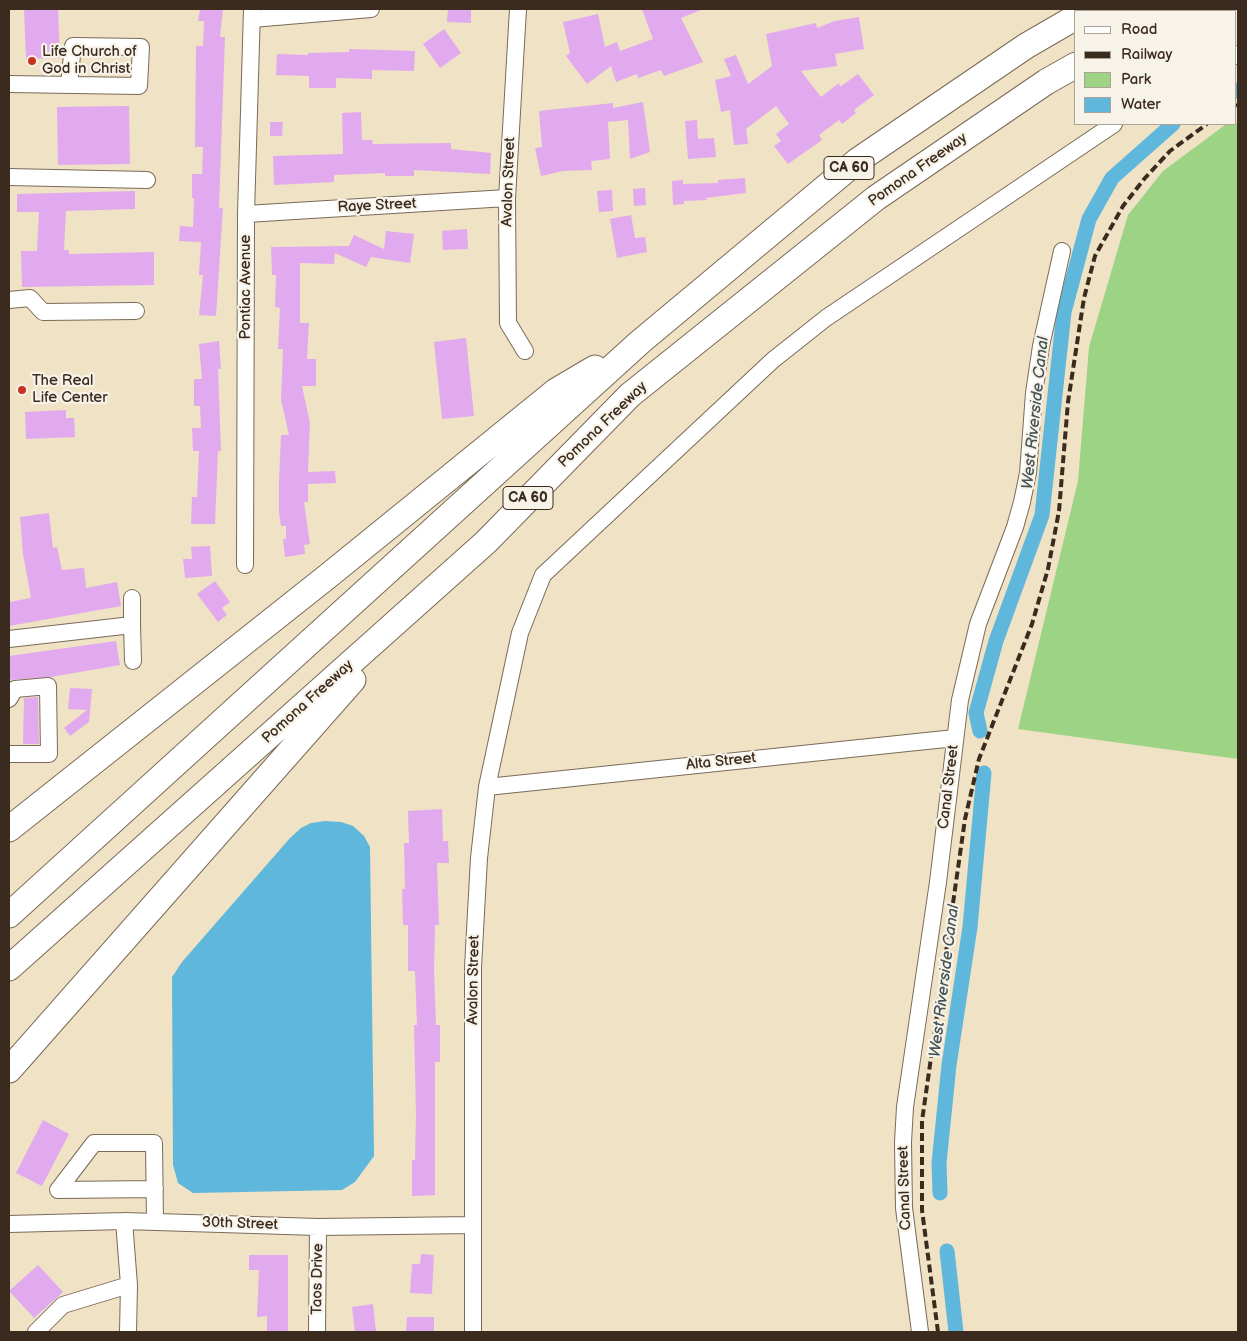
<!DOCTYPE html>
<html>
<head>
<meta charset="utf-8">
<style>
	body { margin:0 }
	#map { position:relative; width:1247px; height:1341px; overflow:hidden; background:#f0e2c4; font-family:"Balsamiq Sans",sans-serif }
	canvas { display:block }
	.frame { position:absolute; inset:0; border:10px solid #3b2a1e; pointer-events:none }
	.legend { position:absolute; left:1074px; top:10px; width:162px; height:115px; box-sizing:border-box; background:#f7f3e8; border:1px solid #aca397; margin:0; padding:6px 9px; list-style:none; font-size:15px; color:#3b2a1e }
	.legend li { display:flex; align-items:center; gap:10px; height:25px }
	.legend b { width:25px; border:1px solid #aca397 }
</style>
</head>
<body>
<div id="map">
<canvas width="1247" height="1341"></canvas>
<div class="frame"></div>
<ul class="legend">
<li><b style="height:6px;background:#fff"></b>Road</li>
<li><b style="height:6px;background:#3b2a1e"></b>Railway</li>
<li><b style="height:14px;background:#9cd384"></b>Park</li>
<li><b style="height:14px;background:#5fb7dc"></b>Water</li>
</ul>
</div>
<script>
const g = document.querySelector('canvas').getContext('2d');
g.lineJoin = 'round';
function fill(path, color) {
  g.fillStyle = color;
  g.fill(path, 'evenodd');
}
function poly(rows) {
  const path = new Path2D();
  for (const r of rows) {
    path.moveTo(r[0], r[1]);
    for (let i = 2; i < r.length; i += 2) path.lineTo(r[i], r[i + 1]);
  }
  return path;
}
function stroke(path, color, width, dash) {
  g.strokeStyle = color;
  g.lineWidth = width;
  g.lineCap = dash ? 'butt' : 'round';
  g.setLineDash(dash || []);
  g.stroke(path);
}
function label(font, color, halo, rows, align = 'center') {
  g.font = font + ' "Balsamiq Sans",sans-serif';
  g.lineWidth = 4.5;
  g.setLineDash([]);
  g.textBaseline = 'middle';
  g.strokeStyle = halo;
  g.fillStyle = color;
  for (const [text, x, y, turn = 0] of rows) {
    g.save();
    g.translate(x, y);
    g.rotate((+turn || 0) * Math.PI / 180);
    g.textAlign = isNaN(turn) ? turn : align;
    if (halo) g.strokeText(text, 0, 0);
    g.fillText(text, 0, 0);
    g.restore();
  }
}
const green = poly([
	[1238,121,1238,759,1018,729,1078,481,1089,347,1128,215,1163,171,1225,125,1236,124]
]);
const water = poly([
	[325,821,341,822,353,826,364,836,370,847,374,1156,355,1182,342,1190,193,1193,178,1183,173,1165,172,977,182,962,290,838,301,828,311,823]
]);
const canal = poly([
	[1236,91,1238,90],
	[980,731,976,713,996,641,1042,515,1064,312,1089,219,1112,178,1173,124],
	[940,1193,939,1163,949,1065,970,927,984,773],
	[947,1251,956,1332]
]);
const building = poly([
	[24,9,58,9,60,58,26,59],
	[200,9,223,9,220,37,225,37,219,208,223,208,216,316,199,315,203,275,199,275,201,242,179,241,180,226,193,227,194,198,192,198,192,174,202,174,203,147,195,147,196,46,203,46,204,21,198,21],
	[448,9,471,9,471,23,447,22],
	[642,9,703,9,681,18,703,62,664,76,661,70,638,78,637,74,616,82,611,66,587,84,566,56,570,53,563,22,598,14,605,47,617,42,620,51,653,39],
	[859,17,864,49,835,54,837,66,801,71,821,97,839,83,840,87,858,74,874,95,854,110,856,113,842,124,839,120,819,135,822,140,788,164,774,146,781,141,776,134,789,124,776,106,746,129,748,144,734,145,730,110,721,112,715,80,731,76,724,59,736,55,748,84,772,66,766,34,816,23,817,28,835,21],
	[444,29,461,53,440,68,423,44],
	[349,49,415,51,414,71,372,70,372,79,336,78,336,88,309,88,309,76,276,75,277,54,308,55,308,53,349,52],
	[643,102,650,152,630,159,628,120,608,122,610,159,591,161,592,170,563,171,541,176,535,148,542,147,539,111,613,103,613,108],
	[129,106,130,164,58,165,57,107],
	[361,112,362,140,372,140,373,144,451,143,451,149,491,153,490,174,414,170,414,176,385,176,385,173,334,175,334,182,274,185,273,156,343,154,342,113],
	[697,120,698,139,714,138,716,157,688,159,685,121],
	[270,122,283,122,282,136,270,136],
	[745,178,746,193,706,198,707,200,684,201,684,204,673,205,672,181,683,180,683,184,718,183,718,180],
	[645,188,646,205,634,206,633,189],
	[612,190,613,211,599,212,597,191],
	[135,191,135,209,66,211,64,250,69,250,69,254,154,252,154,285,22,287,21,251,37,251,39,212,17,212,17,194],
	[631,215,635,238,645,237,647,252,617,258,610,219],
	[467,229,468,249,443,250,442,231],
	[386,231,414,234,410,263,371,257,366,267,335,253,334,264,300,263,300,323,309,323,307,359,316,359,316,386,302,386,310,423,308,472,335,471,336,483,308,484,308,502,304,502,310,544,304,545,305,554,285,557,283,539,286,539,286,526,281,526,279,513,279,480,281,435,289,435,281,400,283,349,278,349,280,308,275,307,276,275,272,275,271,247,349,246,354,235,384,249],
	[466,338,474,416,442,419,434,342],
	[219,341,221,369,218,369,221,451,218,451,215,524,191,524,192,497,197,497,199,451,193,451,192,428,201,428,200,406,194,406,194,379,202,379,199,344],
	[66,410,66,418,74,418,75,437,26,439,25,412],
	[49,513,53,548,57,547,62,570,84,568,86,588,117,582,121,606,9,626,9,602,31,598,23,554,20,517],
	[210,546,212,576,185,578,183,559,192,559,191,547],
	[215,581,230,602,222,608,227,615,218,622,197,594],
	[116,641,120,665,51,677,9,680,9,656],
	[70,688,92,689,89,722,70,736,64,728,87,710,68,709],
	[38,697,39,744,23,744,24,698],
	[442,809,443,841,448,841,449,863,437,863,439,925,435,925,434,971,436,1025,440,1025,440,1062,435,1062,435,1195,412,1196,412,1160,415,1160,416,1115,414,1025,417,1025,415,971,408,971,408,925,403,925,402,889,405,889,404,843,409,843,408,811],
	[43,1120,69,1134,42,1186,16,1173],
	[421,1254,434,1255,432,1294,410,1293,412,1264,420,1264],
	[249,1255,288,1255,288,1332,267,1332,267,1316,257,1317,259,1270,249,1270],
	[38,1265,63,1292,34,1318,9,1291],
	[373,1304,376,1332,355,1332,352,1307],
	[407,1317,434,1317,434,1332,406,1332]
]);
const minor = poly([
	[518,9,507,198,508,323,525,351],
	[252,19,371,9],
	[1236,56,1238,54],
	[9,84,139,86,141,47,73,46,69,84],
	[9,177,147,180],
	[246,214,507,198],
	[9,300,30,298,43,312,136,311],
	[245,565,246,214,252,9],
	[132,598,132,625],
	[9,639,132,625,133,661],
	[9,699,15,689,48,686,49,754,9,754],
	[487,787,955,738],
	[155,1189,58,1190,94,1143,154,1143,155,1222],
	[124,1221,129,1285,128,1332],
	[9,1224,124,1221,318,1227,472,1225],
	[36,1332,63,1305,129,1285],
	[317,1332,318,1227],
	[473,1332,473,967,479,858,487,787,520,633,543,575,773,360,826,318,1114,124],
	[920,1332,904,1208,903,1142,905,1107,938,882,960,700,978,624,1015,527,1022,502,1028,473,1034,393,1041,346,1062,251]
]);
const highway = poly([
	[1167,11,1172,9],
	[9,829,328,576,556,391,595,368],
	[9,915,640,342,857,161,1026,46,1076,17],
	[9,968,486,542,630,395,876,198,1046,82,1076,65],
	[9,1070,353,680]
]);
const rail = poly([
	[1236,106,1238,105],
	[938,1332,922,1210,922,1121,965,819,979,759,1032,624,1048,569,1059,511,1068,402,1084,298,1095,256,1123,206,1145,178,1170,151,1207,124]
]);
const markers = [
	[32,61,5,"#c8321e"],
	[22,390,5,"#c8321e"]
];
const shields = [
	[849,168,50],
	[528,498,50]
];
const shieldNames = [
	["CA 60",849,168],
	["CA 60",528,498]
];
const poiNames = [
	["Life Church of",42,52],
	["God in Christ",42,69],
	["The Real",32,381],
	["Life Center",32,398]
];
const streetNames = [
	["Pomona Freeway",918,170,-35],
	["Avalon Street",509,182,-88],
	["Raye Street",377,206,-3],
	["Pontiac Avenue",246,287,-90],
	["Pomona Freeway",603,425,-44],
	["Pomona Freeway",308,702,-42],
	["Alta Street",721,762,-6],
	["Canal Street",949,787,-83],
	["Avalon Street",474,980,-89],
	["Canal Street",905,1188,-92],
	["30th Street",240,1224,2],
	["Taos Drive",318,1279,-89]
];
const waterNames = [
	["West Riverside Canal",1036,413,-84],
	["West Riverside Canal",945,981,-83]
];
fill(green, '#9cd384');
fill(water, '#5fb7dc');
stroke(canal, '#5fb7dc', 15);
fill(building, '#e1aaee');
stroke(minor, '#7a6a58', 18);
stroke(highway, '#7a6a58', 27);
stroke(minor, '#fff', 16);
stroke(highway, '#fff', 25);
stroke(rail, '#3b2a1e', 4, [8, 4]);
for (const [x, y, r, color] of markers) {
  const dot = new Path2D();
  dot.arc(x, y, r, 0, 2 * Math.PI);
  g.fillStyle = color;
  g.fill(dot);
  stroke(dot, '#f7f3e8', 2);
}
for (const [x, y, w] of shields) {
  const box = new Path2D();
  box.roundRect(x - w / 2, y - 11.5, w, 23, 4);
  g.fillStyle = '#f7f3e8';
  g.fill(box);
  stroke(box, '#3b2a1e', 1);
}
label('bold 14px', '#3b2a1e', null, shieldNames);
label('15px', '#3b2a1e', '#f7f3e8', poiNames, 'left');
label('15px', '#3b2a1e', '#f7f3e8', streetNames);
label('italic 16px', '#465457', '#f7f3e8', waterNames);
</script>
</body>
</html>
